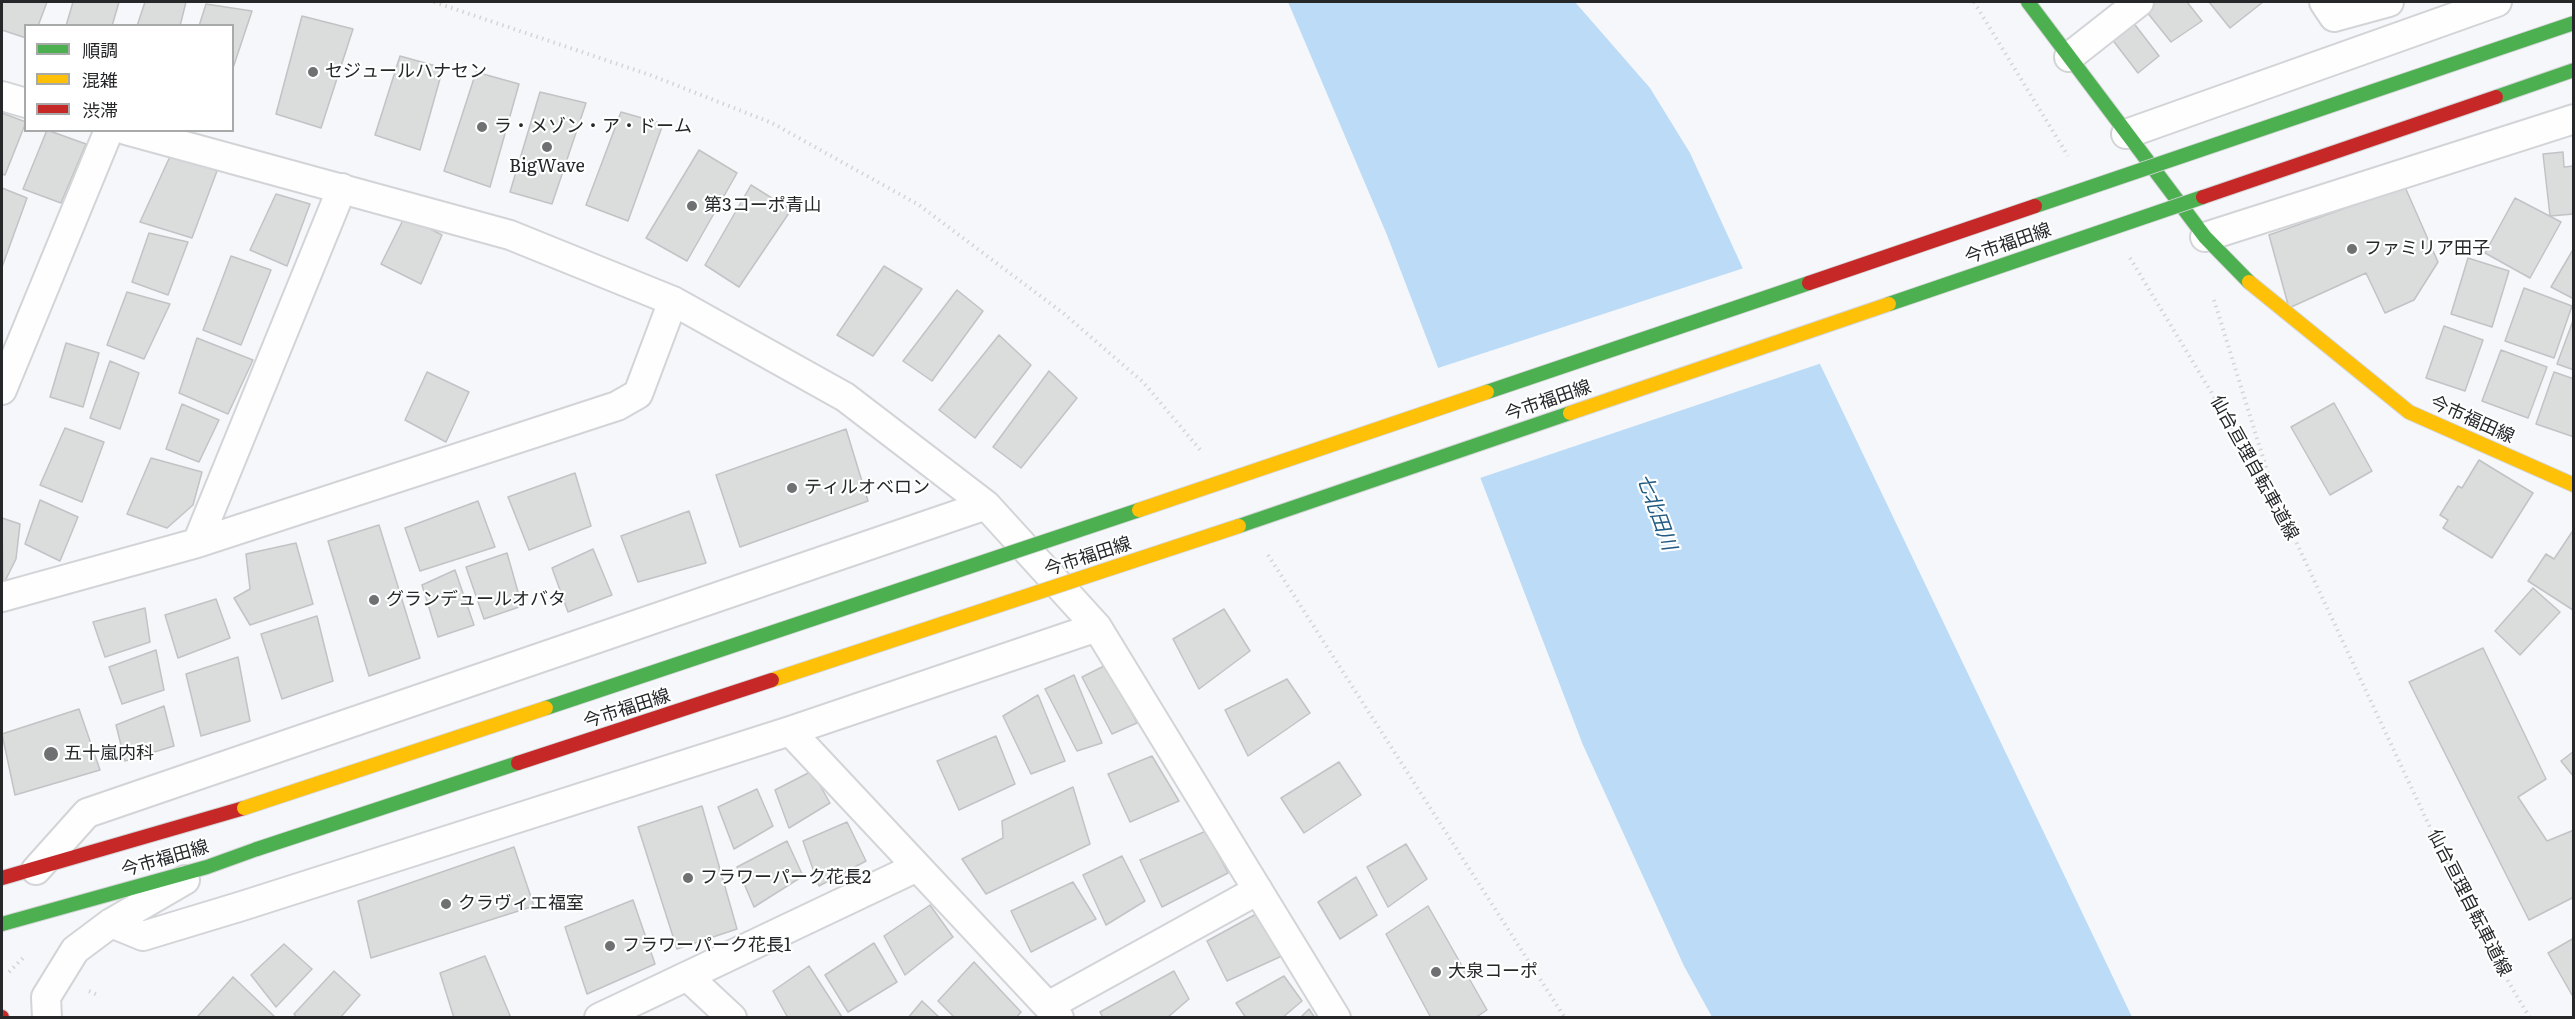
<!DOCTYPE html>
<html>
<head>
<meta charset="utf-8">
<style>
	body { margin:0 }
	#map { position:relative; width:2575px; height:1019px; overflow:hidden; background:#f5f7fa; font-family:Literata,"Noto Sans JP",serif }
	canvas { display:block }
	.frame { position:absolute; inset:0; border:3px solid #262729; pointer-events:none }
	.legend { position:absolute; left:24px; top:24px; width:210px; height:108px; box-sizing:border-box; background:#fff; border:2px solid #a8a9a9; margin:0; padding:8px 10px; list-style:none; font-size:18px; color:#262729 }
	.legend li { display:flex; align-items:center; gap:12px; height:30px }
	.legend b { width:30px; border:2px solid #a8a9a9 }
</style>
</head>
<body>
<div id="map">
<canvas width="2575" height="1019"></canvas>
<div class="frame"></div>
<ul class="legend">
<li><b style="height:8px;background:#4caf50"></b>順調</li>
<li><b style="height:8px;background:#ffc107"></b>混雑</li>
<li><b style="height:8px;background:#c62828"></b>渋滞</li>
</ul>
</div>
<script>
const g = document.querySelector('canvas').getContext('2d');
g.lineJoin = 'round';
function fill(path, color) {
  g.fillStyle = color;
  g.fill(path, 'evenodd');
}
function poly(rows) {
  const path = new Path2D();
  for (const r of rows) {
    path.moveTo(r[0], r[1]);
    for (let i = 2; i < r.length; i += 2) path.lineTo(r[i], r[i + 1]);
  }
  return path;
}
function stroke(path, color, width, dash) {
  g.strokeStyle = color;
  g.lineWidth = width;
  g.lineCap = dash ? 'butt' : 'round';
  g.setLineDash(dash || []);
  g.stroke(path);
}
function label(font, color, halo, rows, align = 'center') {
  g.font = font + ' Literata,"Noto Sans JP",serif';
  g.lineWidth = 4.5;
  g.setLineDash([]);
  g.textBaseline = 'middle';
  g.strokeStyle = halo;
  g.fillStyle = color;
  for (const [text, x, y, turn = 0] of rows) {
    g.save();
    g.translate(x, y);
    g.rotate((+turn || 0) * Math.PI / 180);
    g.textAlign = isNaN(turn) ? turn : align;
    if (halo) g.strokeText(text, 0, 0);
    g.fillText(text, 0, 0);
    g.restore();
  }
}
const water = poly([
	[1288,2,1575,2,1650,88,1690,153,1781,352,1819,362,2132,1017,1712,1017,1684,966,1583,745,1387,235]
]);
const pier = poly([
	[1747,267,1784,350,1820,360,1822,363,1477,479,1435,369]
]);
const building = poly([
	[2,2,47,2,38,26,26,26,26,38,2,30,2,2],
	[73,2,119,2,112,26,66,26,73,2],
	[145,2,186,2,180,26,137,26,145,2],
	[2148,2,2187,2,2202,21,2171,42,2142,6,2148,2],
	[2209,2,2263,2,2230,28,2209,2],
	[206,4,252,11,232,71,232,26,199,26,206,4],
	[302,16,353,29,321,128,276,114,302,16],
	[2129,17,2159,56,2138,73,2108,34,2129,17],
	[400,56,443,68,420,150,375,135,400,56],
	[476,72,519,84,490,187,444,171,476,72],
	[540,92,586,103,552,204,510,192,540,92],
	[621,112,663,124,628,221,586,205,621,112],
	[2,113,26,122,5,175,2,174,2,113],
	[47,130,86,144,61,203,23,189,47,130],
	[699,150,737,173,687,261,646,238,699,150],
	[172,152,217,171,192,238,140,222,172,152],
	[2563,152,2564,167,2574,166,2574,214,2550,216,2543,154,2563,152],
	[751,185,791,210,739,287,705,265,751,185],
	[2405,187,2438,262,2414,300,2385,313,2366,273,2289,308,2269,235,2405,187],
	[2,188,27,198,2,267,2,188],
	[276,194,310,204,287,266,250,250,276,194],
	[2515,198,2561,222,2530,278,2485,253,2515,198],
	[405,216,442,235,421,284,381,264,405,216],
	[149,233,188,242,168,295,132,282,149,233],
	[2574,248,2574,299,2551,287,2574,248],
	[231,256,271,270,241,345,203,330,231,256],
	[2468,258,2509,271,2492,327,2451,314,2468,258],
	[884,266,922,289,873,356,837,335,884,266],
	[2524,288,2572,306,2554,358,2505,341,2524,288],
	[957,290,983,311,932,381,903,361,957,290],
	[127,292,170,304,144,359,107,345,127,292],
	[2574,318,2574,370,2557,364,2574,318],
	[2444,326,2483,340,2465,391,2426,378,2444,326],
	[999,335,1031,365,975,438,939,410,999,335],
	[197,338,253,360,228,414,179,393,197,338],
	[66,343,99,353,83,407,50,397,66,343],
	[2501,350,2547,367,2528,418,2482,401,2501,350],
	[110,361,139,373,120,429,90,418,110,361],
	[1049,371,1077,398,1021,468,993,447,1049,371],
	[427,372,469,392,446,442,405,420,427,372],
	[2554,372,2574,379,2574,437,2536,424,2554,372],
	[2334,403,2372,471,2330,495,2291,427,2334,403],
	[182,404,219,420,199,462,166,449,182,404],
	[65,428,104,442,82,502,40,485,65,428],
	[846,429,868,501,740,547,716,475,846,429],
	[151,458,202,472,193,505,167,528,127,514,151,458],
	[2479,460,2533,493,2492,558,2443,528,2448,520,2440,515,2458,486,2462,488,2479,460],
	[575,473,591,526,529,550,508,497,575,473],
	[40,500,78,517,60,561,25,544,40,500],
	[478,501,495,547,420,571,405,528,478,501],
	[689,511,706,563,638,582,621,536,689,511],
	[2,518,20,524,16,559,3,585,2,518],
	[379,525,420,658,369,676,328,541,379,525],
	[2574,529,2574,609,2573,610,2528,581,2546,554,2554,559,2574,529],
	[296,543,313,604,250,625,234,598,250,589,246,554,296,543],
	[593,549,612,595,568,612,552,568,593,549],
	[507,553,522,606,484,619,466,567,507,553],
	[455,570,474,625,438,637,422,585,455,570],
	[2533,588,2560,612,2520,655,2495,631,2533,588],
	[216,599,230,638,178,658,165,615,216,599],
	[145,608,150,642,105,657,93,622,145,608],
	[1224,609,1250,651,1199,689,1173,639,1224,609],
	[317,616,333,681,282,699,261,634,317,616],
	[2483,648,2546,779,2518,797,2547,841,2574,830,2574,897,2529,920,2409,682,2483,648],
	[156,650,164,690,122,704,109,667,156,650],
	[238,657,250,721,201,736,186,674,238,657],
	[1106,665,1137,723,1112,734,1082,677,1106,665],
	[1074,675,1102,743,1077,751,1045,689,1074,675],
	[1287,679,1310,713,1248,756,1225,710,1287,679],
	[1038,695,1065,761,1031,774,1003,716,1038,695],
	[164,706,174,746,125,761,116,725,164,706],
	[79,709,100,770,15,795,2,734,79,709],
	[996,736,1015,784,959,810,937,761,996,736],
	[2574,751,2574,777,2561,761,2574,751],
	[1152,756,1179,801,1130,822,1108,774,1152,756],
	[1339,762,1361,795,1304,833,1281,798,1339,762],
	[812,771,830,803,789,828,775,790,812,771],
	[1073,787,1090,844,986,894,962,859,1003,838,1002,821,1073,787],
	[757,789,773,826,734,849,718,807,757,789],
	[702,806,737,929,677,949,638,827,702,806],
	[847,822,866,861,819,886,803,841,847,822],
	[1206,831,1228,873,1162,907,1140,860,1206,831],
	[787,841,803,876,754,907,737,867,787,841],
	[1406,844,1427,879,1388,907,1367,867,1406,844],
	[514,847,534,906,371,958,358,901,514,847],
	[1122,856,1145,901,1106,925,1083,875,1122,856],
	[1356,877,1377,915,1340,939,1318,902,1356,877],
	[1073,882,1096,919,1031,952,1011,911,1073,882],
	[633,900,655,964,587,994,565,927,633,900],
	[930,905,953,937,905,975,884,936,930,905],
	[1428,906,1487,1010,1475,1018,1431,1018,1386,934,1428,906],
	[1258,913,1284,955,1227,981,1207,941,1258,913],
	[2574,938,2574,994,2572,995,2548,953,2574,938],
	[874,943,897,982,848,1012,825,975,874,943],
	[284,944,312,969,276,1007,251,975,284,944],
	[485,956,511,1018,454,1018,440,973,485,956],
	[974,962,1021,1012,1016,1018,955,1018,938,1001,974,962],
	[809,966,842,1017,842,1018,788,1018,773,991,809,966],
	[334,971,360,995,340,1018,297,1018,294,1014,334,971],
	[1174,971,1189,999,1167,1018,1103,1018,1100,1012,1174,971],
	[1284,976,1302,1001,1282,1018,1246,1018,1236,1003,1284,976],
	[233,977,276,1018,200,1018,198,1016,233,977],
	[922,1001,940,1018,908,1018,922,1001],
	[1309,1009,1315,1018,1300,1018,1309,1009]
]);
const path = poly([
	[434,2,653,76,772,123,919,205,1063,313,1143,382,1202,452],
	[1974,2,2068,156],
	[2130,258,2276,499,2481,936,2530,1018],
	[2214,300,2274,493],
	[1268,555,1565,1018],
	[9,972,24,957],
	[89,991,100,996]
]);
const street = poly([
	[2324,2,2334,17,2389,2],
	[2069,57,2139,2],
	[2,96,26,103],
	[126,130,510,235,673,301,845,397,986,505,1097,627,1336,1018],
	[2126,134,2497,2],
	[2205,237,2574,119],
	[2,390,109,130],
	[197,543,342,188],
	[2,597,197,543,617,406,638,394,673,301],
	[790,731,1059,1018],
	[36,870,87,813,986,505],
	[111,923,143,936,242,906,790,731,1097,627],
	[687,976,732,1018],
	[1048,1006,1258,890],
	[47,1018,46,997,75,950,111,923,185,880],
	[599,1018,917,867]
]);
const fast = poly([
	[2028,2,2205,237,2249,282],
	[2,924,207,867,257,849]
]);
const slow = poly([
	[2249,282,2409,412,2574,485]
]);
const jam = poly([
	[2,878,244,808],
	[2,1017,2,1018]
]);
const fastBridge = poly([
	[2496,97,2574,70],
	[2035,206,2574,23],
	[1889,304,2203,197],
	[1487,392,1809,283],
	[1239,526,1570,413],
	[546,708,1139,510],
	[257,849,518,763]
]);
const slowBridge = poly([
	[1570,413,1889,304],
	[1139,510,1487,392],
	[772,680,1239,526],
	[244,808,546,708]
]);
const jamBridge = poly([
	[2203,197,2496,97],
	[1809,283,2035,206],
	[518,763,772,680]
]);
const markers = [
	[313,72,6,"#6e7072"],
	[482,127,6,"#6e7072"],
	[547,147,6,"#6e7072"],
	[692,206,6,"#6e7072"],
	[2352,249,6,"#6e7072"],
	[792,488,6,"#6e7072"],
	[374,600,6,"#6e7072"],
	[51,754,8,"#6e7072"],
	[688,878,6,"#6e7072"],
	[446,904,6,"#6e7072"],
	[610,946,6,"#6e7072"],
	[1436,972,6,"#6e7072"]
];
const poiNames = [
	["セジュールハナセン",325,72],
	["ラ・メゾン・ア・ドーム",494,127],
	["BigWave",547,167,"center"],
	["第3コーポ青山",704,206],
	["ファミリア田子",2364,249],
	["ティルオベロン",804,488],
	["グランデュールオバタ",386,600],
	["五十嵐内科",64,754],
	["フラワーパーク花長2",700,878],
	["クラヴィエ福室",458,904],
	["フラワーパーク花長1",622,946],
	["大泉コーポ",1448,972]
];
const streetNames = [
	["今市福田線",2008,244,-19],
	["今市福田線",1548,401,-19],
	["今市福田線",2472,420,24],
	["仙台亘理自転車道線",2254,468,61],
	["今市福田線",1088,557,-18],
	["今市福田線",627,709,-18],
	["今市福田線",165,859,-16],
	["仙台亘理自転車道線",2469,903,63]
];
const waterNames = [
	["七北田川",1656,512,70]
];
fill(water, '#bbdbf6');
fill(pier, '#f5f7fa');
fill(building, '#dbdcdc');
stroke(building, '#c2c3c4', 1.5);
stroke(street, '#d3d4d7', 32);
stroke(fast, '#d3d4d7', 16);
stroke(slow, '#d3d4d7', 16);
stroke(jam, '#d3d4d7', 16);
stroke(path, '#d5d5d5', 4, [1.5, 4.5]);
stroke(street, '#fefefe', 28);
stroke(fast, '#4caf50', 14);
stroke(slow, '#ffc107', 14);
stroke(jam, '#c62828', 14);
stroke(fastBridge, '#d3d4d7', 16, []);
stroke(slowBridge, '#d3d4d7', 16, []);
stroke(jamBridge, '#d3d4d7', 16, []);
stroke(fastBridge, '#4caf50', 14);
stroke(slowBridge, '#ffc107', 14);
stroke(jamBridge, '#c62828', 14);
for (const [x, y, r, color] of markers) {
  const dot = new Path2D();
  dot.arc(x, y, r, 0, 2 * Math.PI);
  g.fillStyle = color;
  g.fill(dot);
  stroke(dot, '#fff', 2);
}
label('18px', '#262729', '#fff', poiNames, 'left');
label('18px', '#262729', '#fff', streetNames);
label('italic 20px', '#225b83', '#fff', waterNames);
</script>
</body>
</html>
